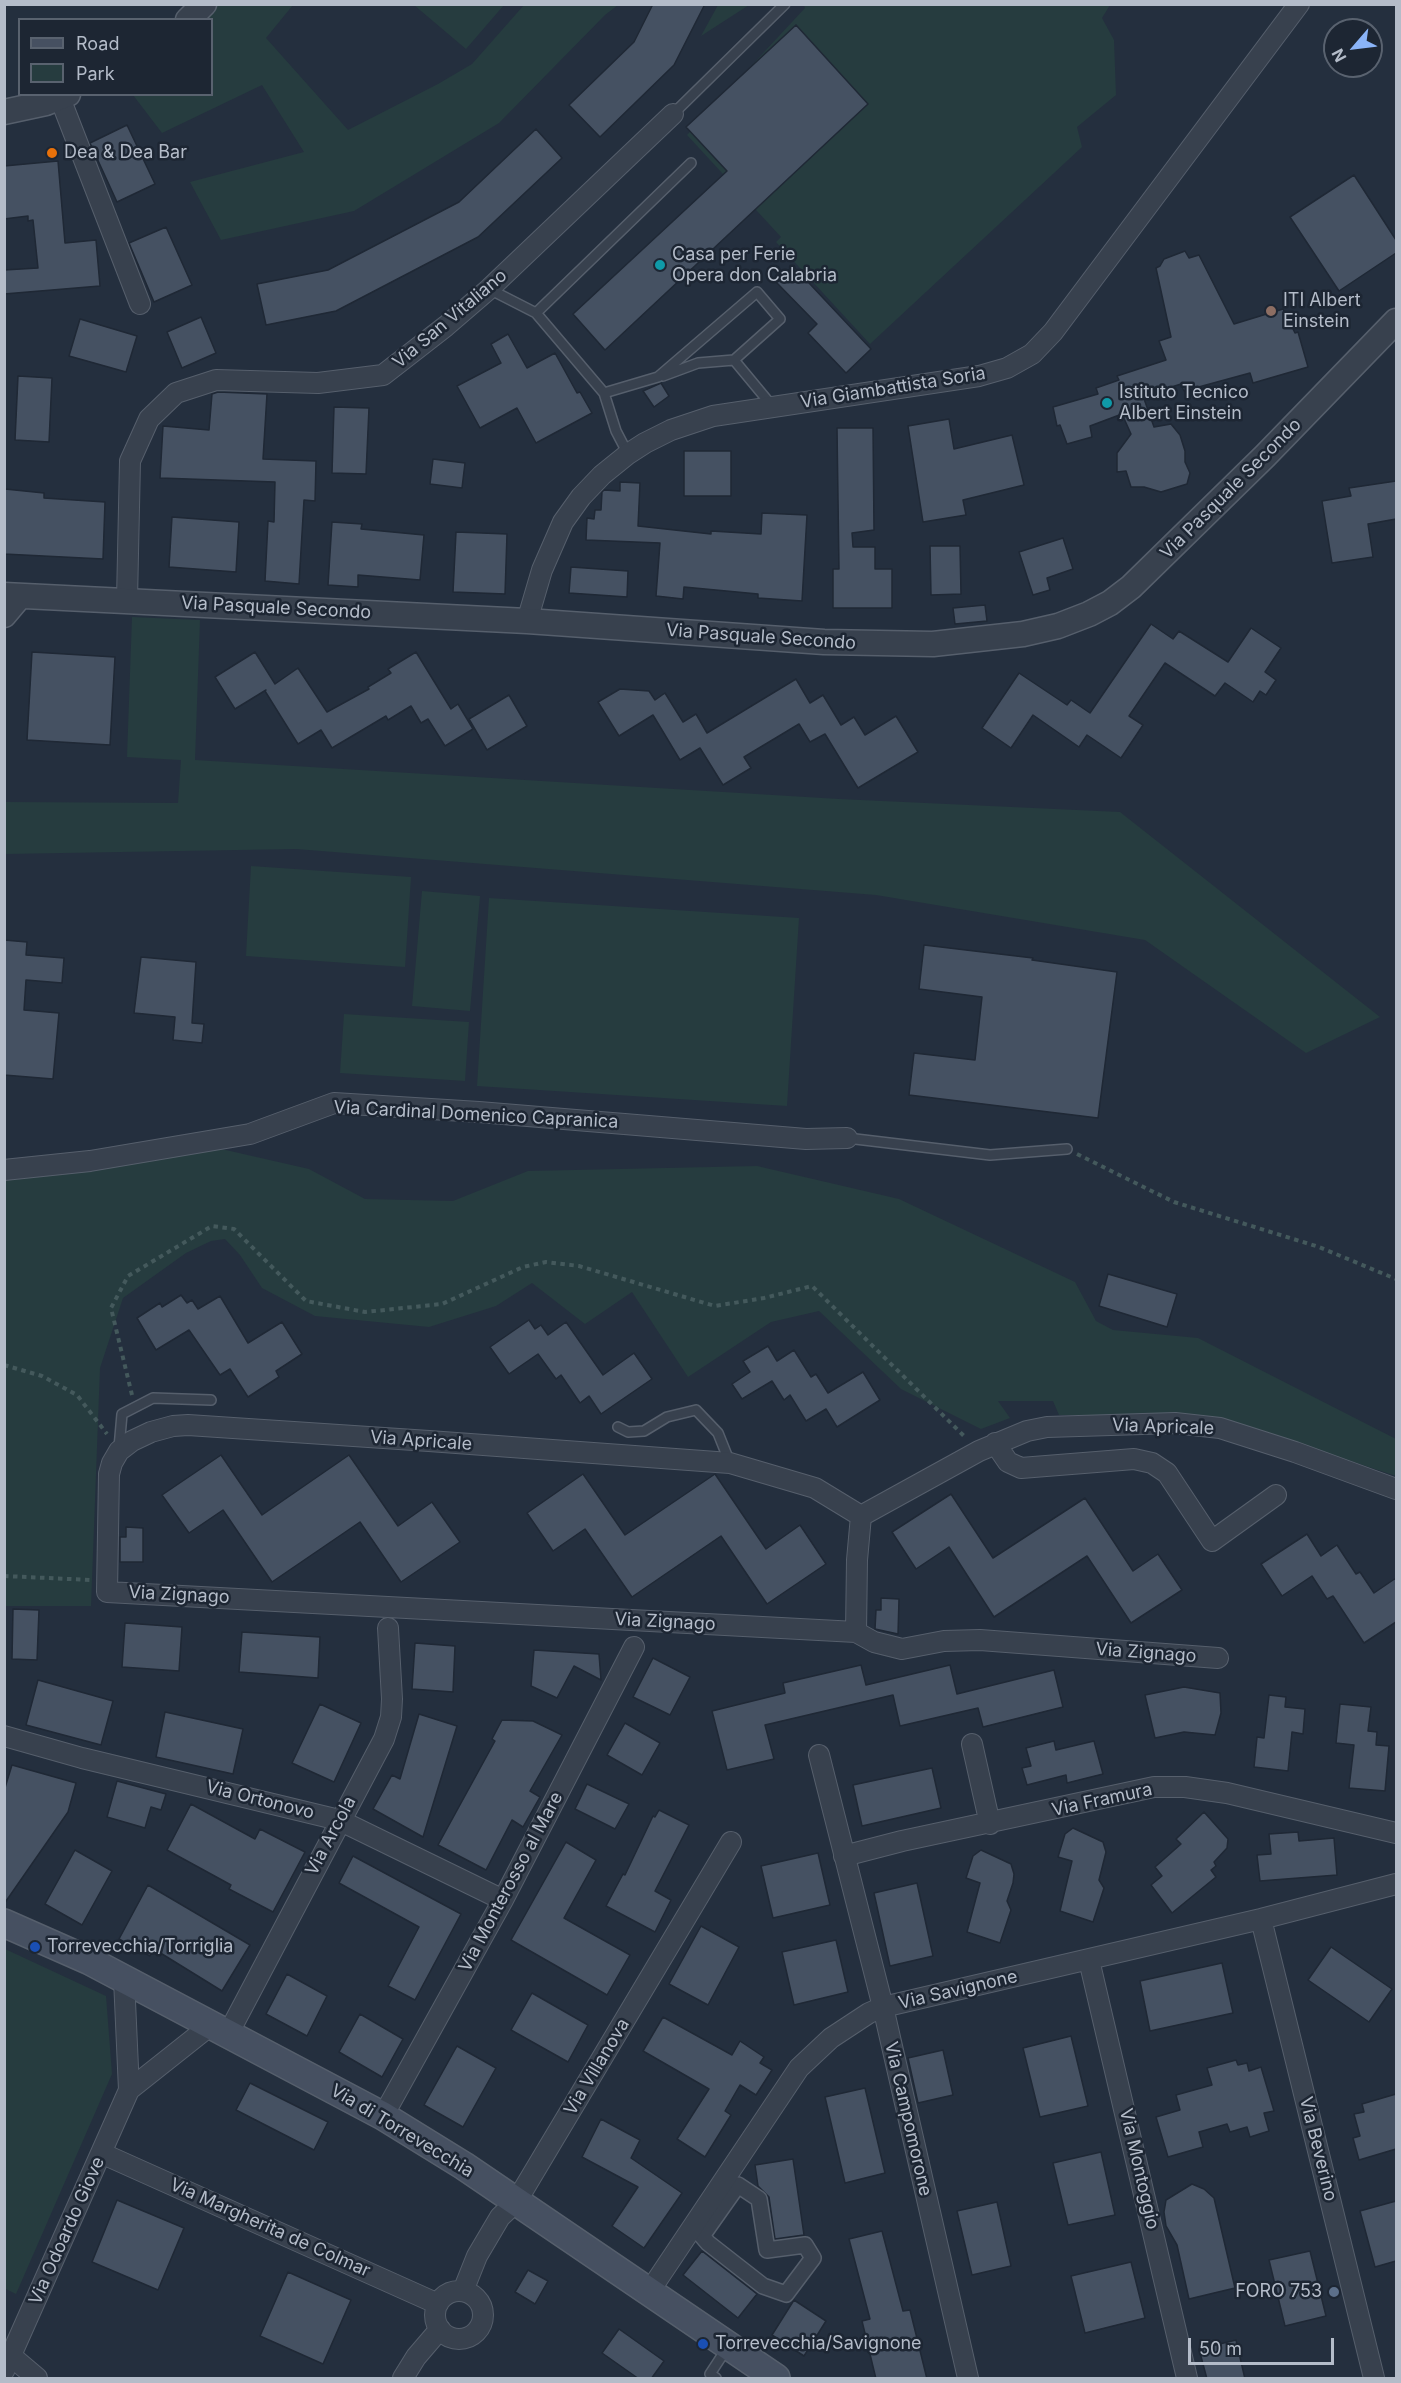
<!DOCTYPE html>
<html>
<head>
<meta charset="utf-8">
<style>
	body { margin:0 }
	#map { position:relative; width:1401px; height:2383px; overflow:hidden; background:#242f3e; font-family:Inter,sans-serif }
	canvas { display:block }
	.frame { position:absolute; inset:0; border:6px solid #b4bcc9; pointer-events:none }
	.legend { position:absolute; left:18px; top:18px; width:195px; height:78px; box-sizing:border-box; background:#1d2633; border:2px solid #59626f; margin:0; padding:8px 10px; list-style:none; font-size:18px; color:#b4bcc9 }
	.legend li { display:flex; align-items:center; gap:12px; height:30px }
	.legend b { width:30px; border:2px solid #59626f }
	.north { position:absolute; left:1323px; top:18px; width:60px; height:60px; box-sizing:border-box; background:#1d2633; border:2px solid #59626f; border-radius:50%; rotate:242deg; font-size:16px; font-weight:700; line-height:24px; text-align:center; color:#b4bcc9 }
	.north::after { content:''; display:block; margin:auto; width:21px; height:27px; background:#8ab4f8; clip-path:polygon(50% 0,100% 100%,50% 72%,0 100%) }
	.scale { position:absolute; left:1188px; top:2338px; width:146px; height:27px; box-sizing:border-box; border:3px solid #b4bcc9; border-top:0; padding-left:8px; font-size:18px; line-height:21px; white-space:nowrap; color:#b4bcc9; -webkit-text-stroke:4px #1d2633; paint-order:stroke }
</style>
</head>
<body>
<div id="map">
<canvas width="1401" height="2383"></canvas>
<div class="frame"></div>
<ul class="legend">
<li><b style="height:8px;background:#465061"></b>Road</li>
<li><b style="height:16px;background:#263c3f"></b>Park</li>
</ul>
<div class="north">N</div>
<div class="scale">50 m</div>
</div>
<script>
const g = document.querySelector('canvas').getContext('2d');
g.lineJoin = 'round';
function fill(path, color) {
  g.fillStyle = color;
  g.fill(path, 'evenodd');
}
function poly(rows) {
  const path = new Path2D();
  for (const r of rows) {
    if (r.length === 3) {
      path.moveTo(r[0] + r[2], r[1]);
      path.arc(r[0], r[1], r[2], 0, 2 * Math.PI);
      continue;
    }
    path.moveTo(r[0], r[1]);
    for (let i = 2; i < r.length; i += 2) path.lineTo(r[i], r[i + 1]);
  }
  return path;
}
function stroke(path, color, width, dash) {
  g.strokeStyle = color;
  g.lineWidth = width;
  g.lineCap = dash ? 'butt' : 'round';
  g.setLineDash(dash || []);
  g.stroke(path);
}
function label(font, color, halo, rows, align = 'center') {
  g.font = font + ' Inter,sans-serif';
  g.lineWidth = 5;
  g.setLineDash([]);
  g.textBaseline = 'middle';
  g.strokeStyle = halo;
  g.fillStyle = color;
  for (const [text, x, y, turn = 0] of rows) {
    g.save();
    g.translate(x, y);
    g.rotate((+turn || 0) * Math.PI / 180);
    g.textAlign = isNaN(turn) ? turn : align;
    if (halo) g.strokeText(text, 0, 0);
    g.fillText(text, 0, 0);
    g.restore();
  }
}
const green = poly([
	[718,4,749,5,701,36,718,5],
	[212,5,293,5,266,38,348,130,438,84,472,64,524,5,618,5,605,15,499,123,354,211,221,240,190,182,304,152,262,85,162,133,133,95,212,94,212,20,194,19],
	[414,5,504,5,466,49],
	[804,5,1110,5,1102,18,1114,40,1116,95,1077,127,1082,147,870,344,776,242,781,237,687,135,805,8],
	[132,617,200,620,195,760,839,799,1120,812,1380,1017,1306,1053,1145,940,876,895,296,849,5,854,5,802,178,803,181,760,127,757],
	[251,866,411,877,405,967,246,956],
	[422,891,480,896,470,1011,412,1006],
	[489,898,799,918,787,1106,477,1086],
	[344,1014,469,1022,465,1081,340,1073],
	[217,1148,309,1169,365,1199,453,1201,528,1171,757,1166,899,1199,1075,1282,1096,1321,1113,1330,1198,1338,1396,1439,1396,1476,1244,1426,1198,1415,1059,1415,1053,1401,998,1401,1010,1418,981,1429,901,1389,819,1311,771,1322,688,1377,632,1292,585,1324,532,1283,496,1306,429,1327,315,1316,262,1288,240,1255,225,1239,211,1241,186,1253,123,1298,100,1368,91,1606,5,1606,5,1175],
	[5,1949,106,1996,112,2074,16,2294,4,2288]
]);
const building = poly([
	[653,4,705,4,674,65,600,137,569,105,634,42,653,4],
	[796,25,868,104,605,350,573,314,727,171,686,127,796,25],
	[127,125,155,184,117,202,90,143,127,125],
	[536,129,562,158,478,237,336,311,266,325,257,284,328,270,459,202,536,129],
	[58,161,65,243,96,240,100,286,4,294,4,270,38,268,33,220,28,221,28,216,4,219,4,166,58,161],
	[1354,175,1396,240,1396,253,1339,291,1290,217,1354,175],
	[166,227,192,285,154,302,129,243,166,227],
	[1185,251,1189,258,1199,255,1234,324,1283,309,1295,333,1298,332,1308,367,1253,383,1250,373,1184,391,1181,384,1143,396,1154,427,1171,424,1180,435,1185,451,1185,462,1190,473,1187,484,1161,492,1144,487,1131,487,1126,471,1117,472,1117,453,1131,434,1122,414,1090,426,1092,437,1067,444,1060,425,1057,426,1053,407,1098,394,1096,388,1119,380,1117,376,1166,360,1159,341,1171,337,1156,268,1160,266,1164,259,1185,251],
	[793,266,871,349,846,373,808,333,817,324,776,282,793,266],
	[201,317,216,353,182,368,167,332,201,317],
	[80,319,137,336,126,372,69,356,80,319],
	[508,334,527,368,555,353,577,393,580,392,592,413,536,443,517,408,480,428,457,386,501,363,491,344,508,334],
	[18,376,52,378,49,442,15,440,18,376],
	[661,383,669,396,654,407,643,391,661,383],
	[218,392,267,394,263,459,316,461,315,501,304,500,299,584,265,581,268,521,274,522,275,482,160,478,163,426,209,430,212,394,218,392],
	[334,407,369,408,366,474,332,473,334,407],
	[949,419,954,449,1012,435,1024,485,963,500,966,515,923,522,908,426,949,419],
	[837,428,873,428,874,530,852,533,853,547,875,547,875,569,892,569,892,608,833,608,833,569,839,569,837,428],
	[684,451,731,451,731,496,684,496,684,451],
	[433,459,465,463,462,488,430,484,433,459],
	[1396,481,1396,519,1368,524,1373,557,1332,563,1322,501,1351,496,1349,488,1396,481],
	[620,482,640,483,638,526,711,534,711,531,761,534,762,513,807,515,802,601,758,598,758,594,684,587,683,599,656,596,660,543,586,540,587,518,594,519,595,510,601,510,602,492,604,490,620,491,620,482],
	[5,489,44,493,44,498,105,502,103,559,4,554,5,489],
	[172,517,239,522,236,572,169,567,172,517],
	[332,522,362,524,361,529,424,535,420,580,358,575,358,587,328,585,332,522],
	[456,532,507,534,505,594,453,592,456,532],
	[1063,538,1073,569,1047,578,1050,590,1033,595,1019,552,1063,538],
	[930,546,960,546,961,594,931,595,930,546],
	[571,567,628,571,627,597,569,593,571,567],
	[985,605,987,621,955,624,953,608,985,605],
	[1151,624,1173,639,1179,631,1228,662,1251,628,1281,648,1265,672,1276,680,1266,695,1260,691,1253,702,1225,683,1215,696,1165,663,1129,716,1143,725,1121,758,1087,735,1079,747,1033,715,1011,748,982,728,1019,673,1067,705,1071,700,1090,713,1151,624],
	[32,652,115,657,110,745,27,740,32,652],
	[255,652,275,684,298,668,327,712,369,689,368,687,391,673,388,669,416,652,451,709,458,704,473,729,445,746,428,719,421,723,411,706,388,720,386,716,332,748,321,730,298,744,265,691,266,690,235,709,215,677,255,652],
	[796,679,810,703,823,695,841,725,854,717,865,735,896,716,918,752,858,788,825,734,810,742,799,724,744,757,751,768,723,785,700,748,680,760,653,715,619,736,598,702,620,689,649,691,655,700,665,693,683,722,696,714,707,733,796,679],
	[509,695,527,726,487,750,469,719,509,695],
	[4,940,27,942,26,955,64,958,62,983,26,980,24,1010,59,1013,53,1079,4,1075,4,940],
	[924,945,1033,958,1032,960,1117,972,1098,1118,909,1095,914,1053,975,1060,982,997,919,989,924,945],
	[141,957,196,962,192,1023,204,1024,202,1043,173,1040,175,1017,134,1013,141,957],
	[1108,1274,1177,1294,1167,1327,1099,1306,1108,1274],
	[181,1295,187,1303,192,1300,198,1309,220,1296,248,1343,282,1322,302,1354,276,1371,279,1377,248,1397,230,1369,220,1375,189,1330,156,1350,137,1318,160,1303,162,1307,181,1295],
	[529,1320,535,1329,541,1325,548,1335,566,1322,603,1375,634,1353,652,1379,601,1414,589,1396,580,1403,561,1375,556,1379,538,1354,509,1374,490,1347,529,1320],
	[768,1346,777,1361,794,1350,811,1377,816,1374,828,1393,863,1372,880,1400,837,1427,826,1409,806,1421,790,1395,784,1400,772,1381,742,1399,732,1384,750,1372,743,1361,768,1346],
	[221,1455,262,1515,349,1455,398,1526,432,1502,460,1542,401,1582,360,1522,272,1582,223,1510,189,1533,162,1495,221,1455],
	[583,1474,625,1535,715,1474,766,1549,800,1525,826,1564,767,1604,721,1536,632,1597,585,1529,553,1551,527,1513,583,1474],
	[951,1494,993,1558,1085,1498,1133,1571,1158,1554,1182,1590,1131,1623,1087,1556,994,1617,949,1547,916,1569,892,1532,951,1494],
	[126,1527,143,1528,143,1562,120,1562,120,1537,126,1537,126,1527],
	[1307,1534,1321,1556,1337,1545,1356,1574,1360,1572,1374,1593,1396,1578,1396,1622,1364,1643,1333,1596,1327,1599,1312,1576,1282,1596,1261,1564,1307,1534],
	[881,1598,899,1599,898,1634,875,1629,876,1610,881,1610,881,1598],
	[13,1609,39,1610,37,1660,12,1659,13,1609],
	[125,1623,182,1627,179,1671,122,1667,125,1623],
	[242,1632,320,1637,318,1678,239,1672,242,1632],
	[415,1643,455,1646,453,1692,412,1689,415,1643],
	[534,1650,599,1654,601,1680,574,1666,557,1698,531,1686,534,1650],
	[653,1658,690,1677,670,1715,633,1697,653,1658],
	[861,1665,866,1685,950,1665,957,1694,1054,1670,1063,1707,983,1727,978,1708,900,1726,893,1695,765,1725,774,1759,727,1770,712,1711,785,1693,783,1683,861,1665],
	[38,1680,113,1701,101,1745,26,1725,38,1680],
	[1184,1687,1220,1693,1221,1713,1215,1735,1184,1732,1155,1738,1145,1695,1184,1687],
	[1269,1695,1286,1697,1285,1707,1305,1709,1303,1734,1292,1732,1288,1771,1254,1767,1257,1737,1264,1738,1269,1695],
	[320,1704,361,1723,334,1782,292,1763,320,1704],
	[1340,1704,1371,1707,1368,1731,1377,1732,1376,1745,1389,1746,1385,1791,1349,1788,1354,1745,1336,1743,1340,1704],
	[165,1712,243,1729,233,1774,156,1757,165,1712],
	[419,1714,457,1726,423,1837,373,1809,392,1775,400,1779,419,1714],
	[502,1720,533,1721,562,1735,530,1791,540,1797,523,1827,512,1820,486,1870,438,1845,495,1741,492,1739,502,1720],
	[625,1723,660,1743,642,1775,607,1755,625,1723],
	[1054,1741,1056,1750,1094,1741,1103,1774,1067,1783,1066,1775,1027,1785,1022,1768,1031,1766,1026,1748,1054,1741],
	[12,1765,76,1783,68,1812,4,1904,4,1791,12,1765],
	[932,1768,941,1808,862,1826,853,1785,932,1768],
	[117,1781,166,1794,161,1810,151,1807,145,1828,107,1817,117,1781],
	[587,1784,629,1804,615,1829,575,1809,587,1784],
	[191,1804,255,1839,260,1829,305,1852,273,1912,229,1889,231,1885,167,1850,191,1804],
	[659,1810,689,1825,655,1891,671,1900,655,1932,606,1906,623,1874,625,1875,653,1816,655,1817,659,1810],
	[1204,1812,1228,1839,1227,1848,1214,1862,1216,1866,1211,1870,1216,1877,1172,1913,1151,1885,1162,1876,1155,1867,1181,1844,1176,1839,1204,1812],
	[1073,1828,1103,1842,1106,1852,1099,1880,1104,1888,1093,1922,1060,1911,1072,1861,1058,1857,1065,1834,1073,1828],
	[1298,1832,1299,1841,1334,1838,1337,1875,1260,1881,1257,1855,1271,1854,1269,1834,1298,1832],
	[566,1842,596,1860,564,1918,630,1955,607,1995,511,1940,566,1842],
	[75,1850,112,1871,82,1925,45,1904,75,1850],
	[981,1850,1011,1864,1014,1874,1013,1883,1007,1901,1011,1910,1000,1943,967,1932,980,1883,966,1878,973,1856,981,1850],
	[818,1853,830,1905,773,1918,761,1866,818,1853],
	[353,1856,461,1914,415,2000,388,1986,419,1927,339,1883,353,1856],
	[917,1883,933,1956,890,1966,874,1893,917,1883],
	[148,1885,250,1945,222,1991,154,1949,150,1956,119,1939,148,1885],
	[701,1926,739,1947,708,2005,669,1984,701,1926],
	[836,1940,848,1992,794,2005,782,1952,836,1940],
	[1331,1947,1392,1989,1369,2022,1308,1980,1331,1947],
	[1222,1963,1233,2013,1150,2031,1140,1981,1222,1963],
	[287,1974,327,1996,307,2036,266,2014,287,1974],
	[532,1993,588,2025,568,2062,511,2030,532,1993],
	[360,2014,403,2039,382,2077,339,2052,360,2014],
	[663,2017,732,2055,740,2041,764,2057,760,2063,772,2070,756,2095,740,2085,725,2111,731,2115,705,2157,677,2139,709,2089,643,2051,663,2017],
	[1071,2036,1088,2106,1040,2117,1023,2048,1071,2036],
	[457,2046,496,2068,463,2127,424,2105,457,2046],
	[943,2050,953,2095,918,2103,908,2058,943,2050],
	[1236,2060,1238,2065,1247,2063,1249,2071,1261,2067,1274,2111,1264,2113,1269,2131,1250,2137,1247,2127,1230,2132,1227,2124,1199,2132,1203,2147,1168,2157,1156,2117,1180,2110,1176,2095,1212,2085,1207,2068,1236,2060],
	[250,2083,328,2122,314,2150,236,2110,250,2083],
	[865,2088,885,2173,845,2183,825,2097,865,2088],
	[1396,2094,1396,2149,1359,2160,1353,2138,1360,2136,1354,2114,1364,2112,1362,2104,1396,2094],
	[601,2119,640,2140,631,2158,682,2193,644,2248,612,2226,638,2187,582,2157,601,2119],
	[1101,2152,1115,2215,1068,2225,1053,2163,1101,2152],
	[793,2159,804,2235,775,2239,769,2197,758,2186,755,2165,793,2159],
	[1192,2184,1204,2189,1214,2198,1235,2288,1189,2299,1177,2245,1166,2226,1164,2212,1166,2200,1192,2184],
	[117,2200,184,2228,158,2290,92,2262,117,2200],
	[1396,2201,1396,2261,1375,2267,1360,2211,1396,2201],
	[997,2202,1011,2266,972,2275,957,2211,997,2202],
	[882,2231,903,2311,910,2310,927,2379,876,2379,862,2321,870,2319,849,2239,882,2231],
	[702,2251,757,2294,738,2318,683,2275,702,2251],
	[1310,2251,1326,2316,1285,2326,1269,2260,1310,2251],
	[1131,2262,1145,2318,1085,2333,1071,2276,1131,2262],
	[528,2270,548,2281,535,2304,515,2292,528,2270],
	[288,2272,351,2300,323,2364,260,2336,288,2272],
	[794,2300,826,2321,804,2356,772,2335,794,2300],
	[619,2329,664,2361,651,2379,639,2379,602,2353,619,2329],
	[1236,2340,1245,2379,1207,2379,1199,2349,1236,2340]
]);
const path = poly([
	[1077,1154,1174,1202,1319,1247,1396,1279],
	[4,1365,42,1376,77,1395,107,1434],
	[132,1395,111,1308,128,1276,212,1226,234,1229,306,1301,365,1312,442,1304,523,1267,546,1262,579,1266,715,1306,764,1298,812,1286,965,1437],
	[4,1576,91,1580]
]);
const service = poly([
	[673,114,785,4],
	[489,289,536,313,604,393,616,431,628,454],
	[536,313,691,163],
	[663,376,698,363,734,360],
	[604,393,658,377,757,292,780,319,734,360,773,407],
	[847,1138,990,1155,1067,1149],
	[618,1427,628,1432,644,1431,667,1417,696,1410,718,1433,730,1463],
	[119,1448,122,1414,153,1398,211,1400],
	[716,2378,710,2374,727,2348]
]);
const pedestrian = poly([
	[738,2185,759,2199,767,2250,805,2245,813,2258,786,2294,763,2286,708,2243,702,2236,738,2185]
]);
const minor = poly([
	[60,98,140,304],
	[127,600,130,461,149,419,176,393,216,380,318,383,383,375,446,326,489,289,673,114],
	[527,621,542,570,563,522,581,497,602,475,628,454,645,443,671,430,713,416,979,376,1007,368,1032,354,1053,332,1299,4],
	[4,1170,90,1161,250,1134,334,1103,479,1112,806,1139,847,1138],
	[995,1443,1008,1462,1021,1468,1134,1459,1152,1463,1167,1473,1212,1541,1276,1495],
	[861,1516,815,1488,730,1463,429,1441,188,1425,173,1426,151,1432,132,1441,119,1451,112,1463,109,1474,107,1592,856,1632,874,1642,902,1649,944,1641,980,1640,1218,1658],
	[861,1516,979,1451,1027,1431,1047,1427,1175,1423,1220,1428,1295,1452,1396,1489],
	[856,1632,857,1560,861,1516],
	[4,1736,82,1758,339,1820,503,1900],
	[972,1744,990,1824],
	[819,1755,883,2007,968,2378],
	[844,1856,902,1841,1154,1787,1185,1787,1227,1793,1396,1833],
	[1261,1919,1374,2378],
	[1089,1960,1187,2378],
	[228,2034,384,1739,391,1717,392,1699,388,1628],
	[129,2090,211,2025],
	[383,2116,503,1900,634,1647],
	[101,2153,438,2304],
	[463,2291,477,2256,500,2217,516,2202,731,1842],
	[459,2315,24],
	[649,2292,799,2068,831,2038,869,2013,883,2007,1261,1919,1396,1884],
	[11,2356,37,2378],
	[4,2371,129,2090,124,1979],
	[403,2378,416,2357,440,2329]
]);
const tertiary = poly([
	[188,20,204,4],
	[4,112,46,103,68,94],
	[4,595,527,621,824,642,933,644,1023,634,1058,626,1089,614,1110,603,1131,587,1265,456,1396,321],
	[4,615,20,596]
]);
const secondary = poly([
	[4,1923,90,1961,383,2116,464,2166,776,2378]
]);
const markers = [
	[52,153,6,"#e8710a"],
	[660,265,6,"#0f9aa8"],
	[1271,311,6,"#8d6e63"],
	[1107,403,6,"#0f9aa8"],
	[35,1947,6,"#1a4fb4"],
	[1334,2292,6,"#5c6f8a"],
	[703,2344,6,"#1a4fb4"]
];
const poiNames = [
	["Dea & Dea Bar",64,153],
	["Casa per Ferie",672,255],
	["Opera don Calabria",672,276],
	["ITI Albert",1283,301],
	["Einstein",1283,322],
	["Istituto Tecnico",1119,393],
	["Albert Einstein",1119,414],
	["Torrevecchia/Torriglia",47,1947],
	["FORO 753",1322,2292,"right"],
	["Torrevecchia/Savignone",715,2344]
];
const streetNames = [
	["Via San Vitaliano",450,319,-40],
	["Via Giambattista Soria",893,388,-9],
	["Via Pasquale Secondo",1231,489,-45],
	["Via Pasquale Secondo",276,608,3],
	["Via Pasquale Secondo",761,637,4],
	["Via Cardinal Domenico Capranica",476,1115,3],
	["Via Apricale",1163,1427,2],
	["Via Apricale",421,1441,4],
	["Via Zignago",179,1595,3],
	["Via Zignago",665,1622,3],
	["Via Zignago",1146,1653,4],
	["Via Ortonovo",260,1800,14],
	["Via Framura",1102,1800,-12],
	["Via Arcola",331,1836,-62],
	["Via Monterosso al Mare",511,1882,-62],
	["Via Savignone",958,1990,-13],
	["Via Villanova",597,2067,-59],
	["Via Campomorone",908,2119,77],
	["Via di Torrevecchia",402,2131,31],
	["Via Beverino",1318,2149,76],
	["Via Montoggio",1139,2169,77],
	["Via Margherita de Colmar",270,2228,24],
	["Via Odoardo Giove",67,2231,-66]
];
fill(green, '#263c3f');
fill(building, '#455162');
stroke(building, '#1f2835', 1.5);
stroke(service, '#565f6c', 12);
stroke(pedestrian, '#565f6c', 18);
stroke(minor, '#565f6c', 22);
stroke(tertiary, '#565f6c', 27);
stroke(secondary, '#565f6c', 30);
stroke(path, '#44595c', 4, [4.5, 4.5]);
stroke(service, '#38414e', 9);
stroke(pedestrian, '#38414e', 15);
stroke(minor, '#38414e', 20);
stroke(tertiary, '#38414e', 24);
stroke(secondary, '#465061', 27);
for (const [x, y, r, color] of markers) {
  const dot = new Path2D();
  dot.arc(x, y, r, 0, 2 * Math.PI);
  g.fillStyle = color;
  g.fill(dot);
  stroke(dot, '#1d2633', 2);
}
label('18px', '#b4bcc9', '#1d2633', poiNames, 'left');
label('18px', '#b4bcc9', '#1d2633', streetNames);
</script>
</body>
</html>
